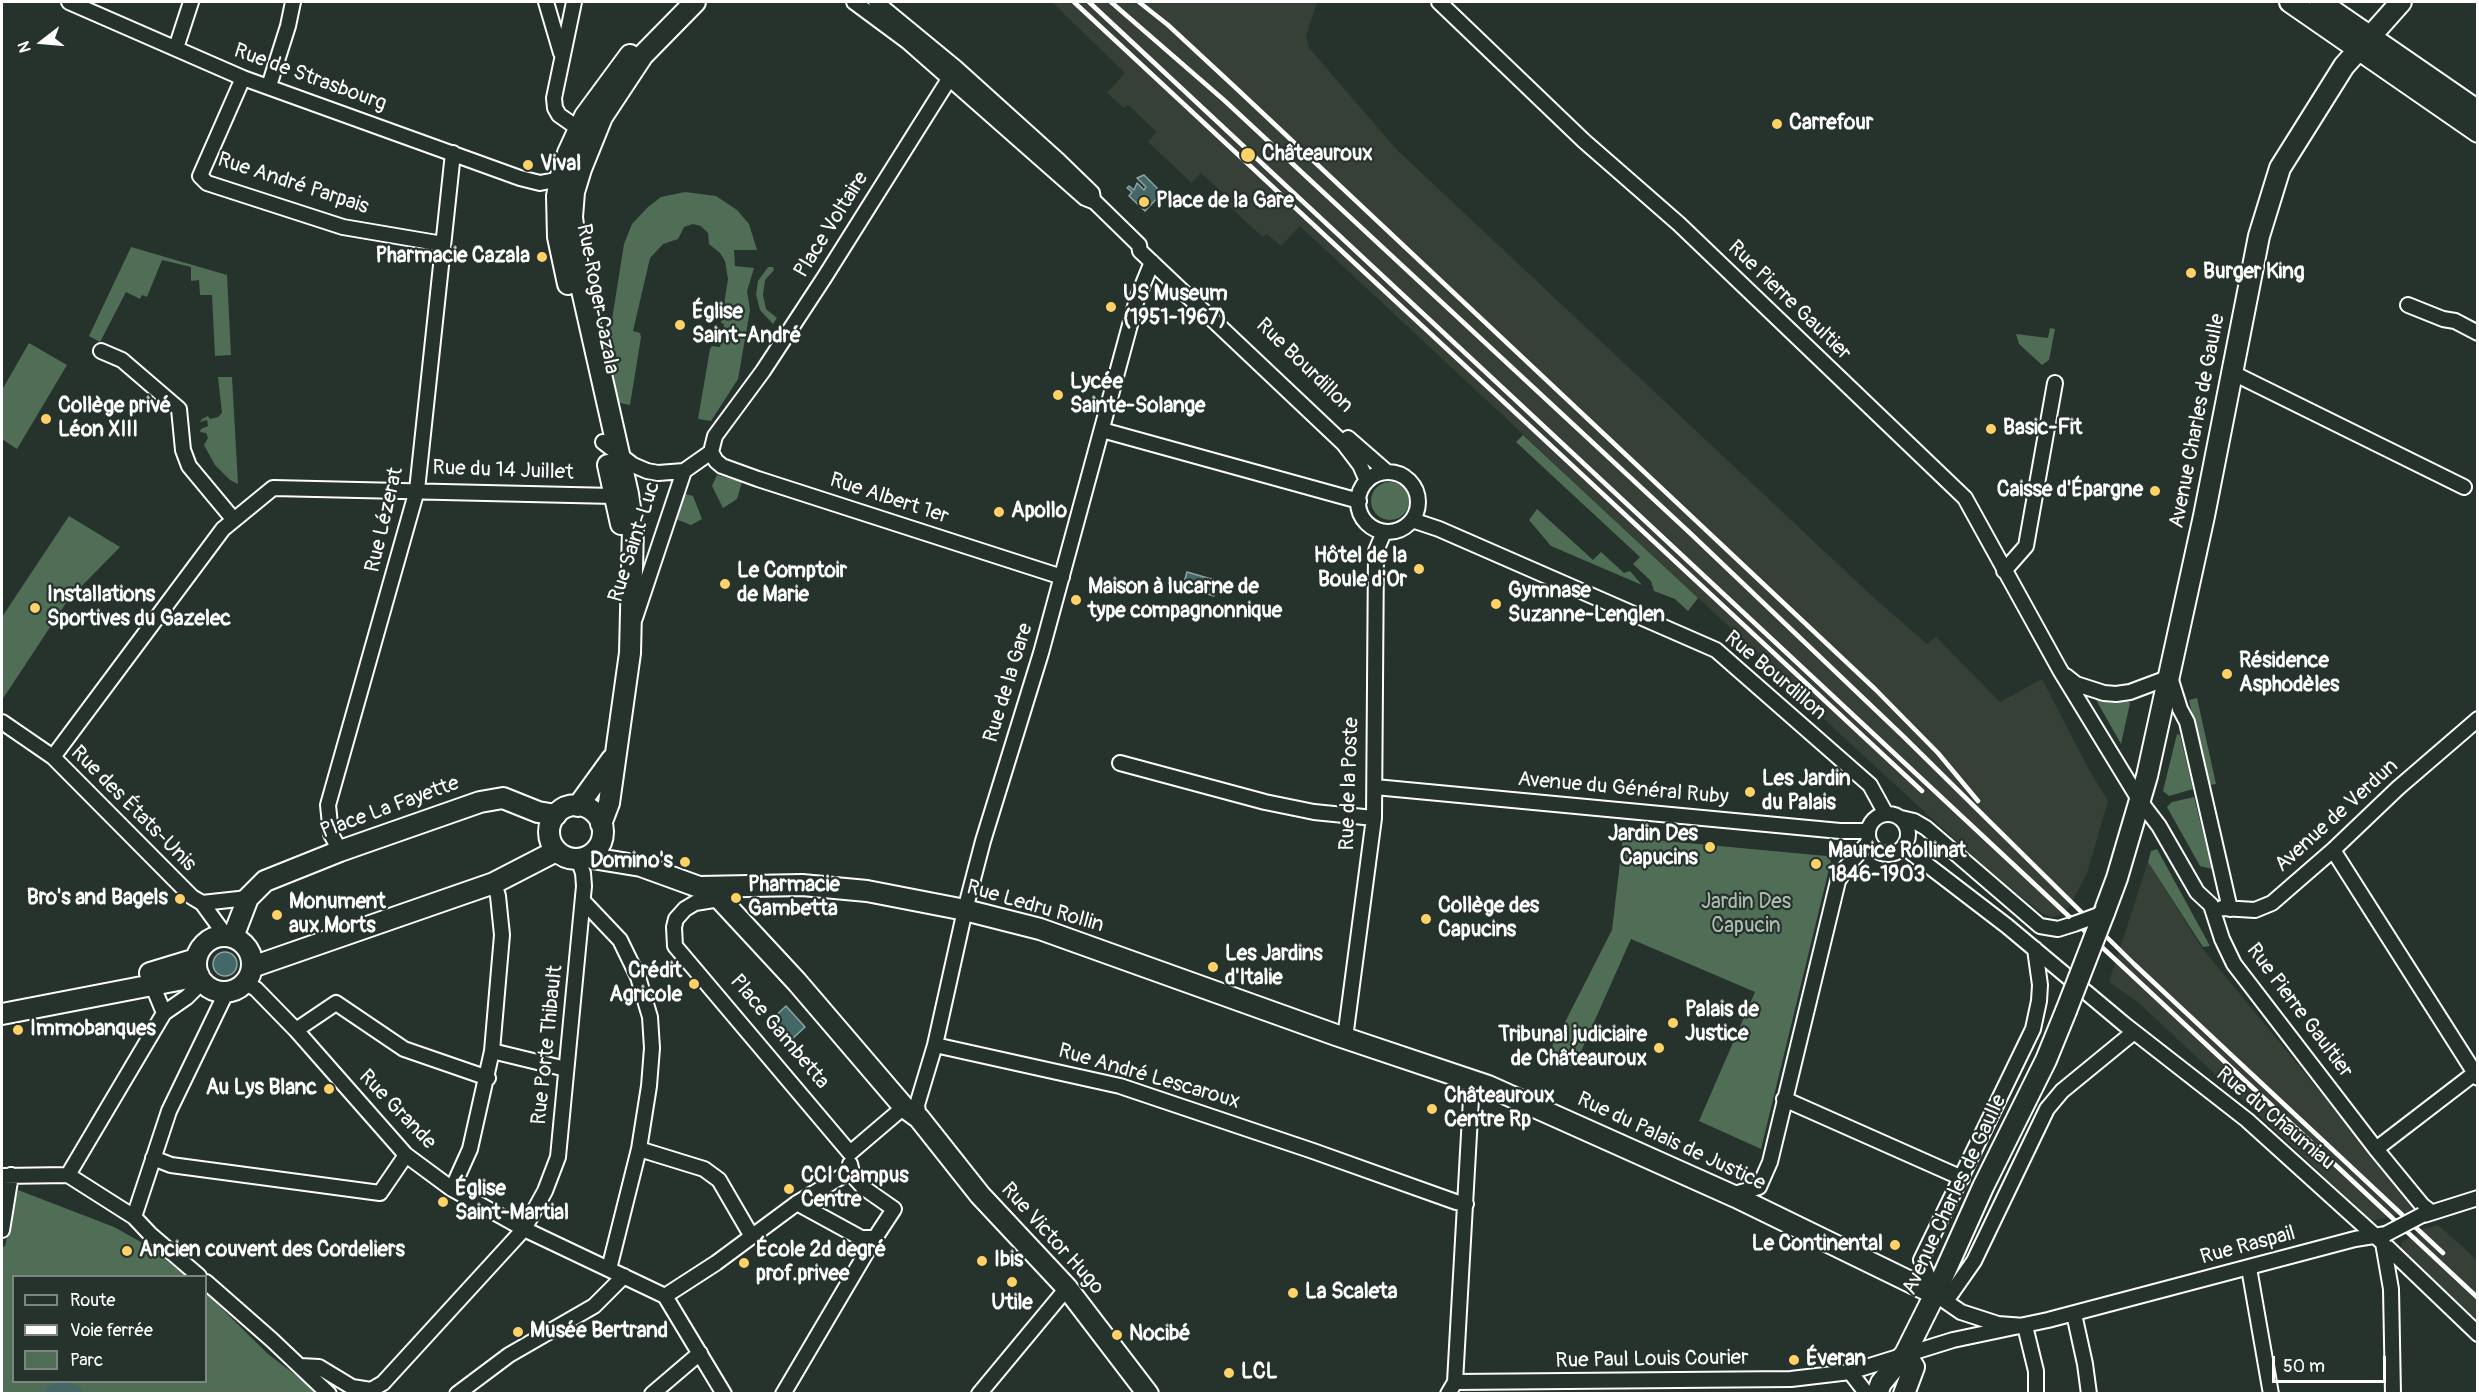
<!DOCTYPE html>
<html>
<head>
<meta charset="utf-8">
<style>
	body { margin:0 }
	#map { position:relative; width:2479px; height:1395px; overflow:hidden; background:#26332d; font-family:Pangolin,sans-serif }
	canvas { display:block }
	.frame { position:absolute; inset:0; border:3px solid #fff; pointer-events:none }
	.legend { position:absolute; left:12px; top:1275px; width:195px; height:108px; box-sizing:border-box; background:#26332d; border:2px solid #7d8581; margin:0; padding:8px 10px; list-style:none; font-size:18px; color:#fff }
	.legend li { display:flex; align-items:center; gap:12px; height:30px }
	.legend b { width:30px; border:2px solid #7d8581 }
	.north { position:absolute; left:12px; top:12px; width:60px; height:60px; -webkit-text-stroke:4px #26332d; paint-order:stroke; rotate:254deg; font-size:16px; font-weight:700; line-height:24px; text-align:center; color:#fff }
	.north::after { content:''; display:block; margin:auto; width:21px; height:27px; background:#fff; clip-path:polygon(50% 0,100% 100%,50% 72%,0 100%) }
	.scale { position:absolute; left:2272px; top:1356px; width:114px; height:27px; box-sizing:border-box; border:3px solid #fff; border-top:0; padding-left:8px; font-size:18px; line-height:21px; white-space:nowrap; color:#fff; -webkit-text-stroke:4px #26332d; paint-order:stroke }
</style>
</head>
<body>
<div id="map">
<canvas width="2479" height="1395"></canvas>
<div class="frame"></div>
<ul class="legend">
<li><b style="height:8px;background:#26332d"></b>Route</li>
<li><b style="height:8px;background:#fff"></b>Voie ferrée</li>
<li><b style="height:16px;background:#506d56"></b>Parc</li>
</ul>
<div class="north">N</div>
<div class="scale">50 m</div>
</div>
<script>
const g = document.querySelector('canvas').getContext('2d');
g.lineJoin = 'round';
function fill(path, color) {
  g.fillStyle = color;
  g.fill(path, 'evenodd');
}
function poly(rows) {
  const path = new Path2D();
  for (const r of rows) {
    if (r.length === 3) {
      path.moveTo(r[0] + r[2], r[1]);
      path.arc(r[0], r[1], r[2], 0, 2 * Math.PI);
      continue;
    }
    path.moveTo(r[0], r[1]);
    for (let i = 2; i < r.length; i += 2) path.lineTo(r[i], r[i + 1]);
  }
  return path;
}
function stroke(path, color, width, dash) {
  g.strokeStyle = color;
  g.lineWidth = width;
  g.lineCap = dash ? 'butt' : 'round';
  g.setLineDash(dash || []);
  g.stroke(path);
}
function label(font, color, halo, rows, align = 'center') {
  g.font = font + ' Pangolin,sans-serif';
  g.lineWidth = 4.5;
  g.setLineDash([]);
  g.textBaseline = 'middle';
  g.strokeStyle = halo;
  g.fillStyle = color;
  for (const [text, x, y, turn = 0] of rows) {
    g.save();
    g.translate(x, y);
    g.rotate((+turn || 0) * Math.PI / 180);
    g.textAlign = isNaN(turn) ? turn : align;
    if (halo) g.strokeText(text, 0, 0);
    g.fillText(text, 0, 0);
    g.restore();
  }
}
const built = poly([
	[1052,2,1317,2,1306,36,1309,48,1397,150,1874,598,1927,644,1936,637,2000,702,2042,679,2088,768,2108,801,2087,873,2069,907,2062,914,2053,917,2043,914,1992,874,1785,683,1783,677,1300,226,1281,246,1267,234,1263,237,1243,219,1227,204,1231,200,1201,173,1192,183,1148,142,1157,132,1128,105,1124,108,1107,93,1125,73],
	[2148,862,2202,948,2409,1200,2412,1208,2408,1212,2372,1221,2139,1003,2109,982],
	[2438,1225,2477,1260,2477,1320,2401,1248,2402,1242,2423,1229]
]);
const green = poly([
	[685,192,716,196,737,210,749,224,757,250,734,250,735,266,754,268,747,291,750,310,738,379,711,421,698,419,710,349,712,346,720,347,724,324,721,323,728,279,725,261,720,253,709,244,708,233,701,226,693,224,684,227,678,239,663,244,650,258,633,331,640,333,641,337,630,405,616,402,606,357,624,244,632,224,648,207,661,197],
	[131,247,227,275,231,355,215,356,212,295,200,295,199,280,191,281,191,267,162,260,147,297,142,295,140,299,126,292,100,342,89,336],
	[768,267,773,267,774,270,765,280,763,295,766,309,777,318,773,324,760,310,756,294,758,281],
	[2050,328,2055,329,2049,360,2042,365,2019,344,2016,334,2048,338],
	[29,343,67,365,17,449,2,439,2,390],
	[218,377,232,377,238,484,230,480,215,465,204,445,208,438,206,433,200,432,201,429,208,426,207,420,200,422,202,419,208,416,210,419,218,417,222,413],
	[1523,435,1698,598,1688,611,1675,599,1654,591,1651,581,1633,564,1640,557,1516,442],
	[717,475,742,482,737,499,723,508,712,486],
	[1390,501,19],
	[682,493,693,496,702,519,691,525,673,518],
	[1537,509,1593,560,1601,552,1624,573,1630,571,1642,585,1551,546,1529,520],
	[69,516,120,547,68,600,2,700,2,617],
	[2095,698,2114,701,2127,700,2130,703,2121,744],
	[2197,698,2216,784,2208,785,2189,700],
	[2177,734,2180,735,2193,789,2169,796,2163,791],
	[2194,797,2212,869,2200,866,2167,807,2172,802],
	[1623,837,1826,856,1831,861,1761,1149,1699,1121,1755,992,1631,939,1574,1067,1563,1064,1551,1057,1555,1027,1562,1028,1612,930],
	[2157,849,2210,946,2203,947,2148,862,2151,851],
	[18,1190,114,1227,148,1246,186,1276,14,1276,14,1382,206,1382,206,1293,268,1354,319,1393,2,1393,2,1248,5,1246]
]);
const water = poly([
	[1144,175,1162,193,1145,211,1129,196,1132,192,1127,188,1129,186,1134,190,1137,183,1144,190,1146,187,1137,178,1144,175],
	[1187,572,1218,581,1214,596,1183,586,1187,572],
	[225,964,12],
	[786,1006,805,1027,791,1040,772,1019,786,1006]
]);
const canal = poly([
	[52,1394,62,1389,75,1394]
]);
const street = poly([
	[69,2,243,78,520,178,540,183,560,179],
	[546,2,561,53],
	[574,2,554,98,555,108,559,115,579,129,586,131],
	[854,2,908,42,1085,198,1095,202,1139,245,1140,251,1344,444,1360,465,1367,481],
	[876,2,956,68,1059,161,1092,193,1093,199],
	[1439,2,1584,141,1679,224,1965,498,2060,670,2140,801,2159,826,2197,892,2211,905,2222,939,2234,964,2376,1149,2422,1205,2431,1212],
	[176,48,191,2],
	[243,78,200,176,207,183,343,227,443,244],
	[269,86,288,26,293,2],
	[2408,305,2443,319,2455,321,2478,333],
	[101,351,122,360,179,409,183,450,189,466,234,520],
	[2233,373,2464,487],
	[1102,430,1359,501],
	[1348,438,1387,472],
	[603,442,633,465,647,471,658,473,684,471,711,452,715,436,763,371,824,278,956,68],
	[711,452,716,461,722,466,758,479,1062,577],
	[1388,502,30],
	[1412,520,1439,529,1716,650,1870,785,1886,814],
	[2004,571,2026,546,2055,383],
	[635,618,684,471],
	[2066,676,2076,684,2104,693,2116,694,2130,692,2170,677,2180,709,2187,722,2230,909],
	[2,722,53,757,192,897,202,903,226,936],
	[53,757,223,529,273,488,614,496],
	[1120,763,1265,802,1314,812,1374,818],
	[1375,787,1840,831,1868,831],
	[1888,834,20],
	[1901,818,1914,821,1926,828,2040,926,2058,929,2074,924],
	[1904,847,2007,926,2124,1024,2247,1120,2383,1243,2478,1334],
	[2333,850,2478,1078],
	[340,851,331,834,328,805,417,490,453,153],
	[720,899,695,903,685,909,676,919,674,927,675,946,850,1153],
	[583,901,620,940,638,977,650,1017,652,1048,649,1086,639,1149,609,1269],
	[202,903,248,898],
	[2222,908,2255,910,2272,903,2333,850,2398,788,2478,719],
	[2035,949,2040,985,2039,1001,2033,1029,1921,1260,1935,1294,1961,1312,1998,1324,2025,1326,2036,1371,2036,1394],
	[246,983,256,989,296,1030,406,1155,452,1189,524,1229,665,1296,724,1394],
	[152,984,164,1013],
	[296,1030,336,1003,404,1049,488,1078],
	[1345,1038,1374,818,1376,551,1384,532],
	[935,1045,1120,1086,1313,1151,1456,1202,1466,1204],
	[492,1051,566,1069],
	[1784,1099,1962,1178],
	[919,1118,917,1105,935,1045,965,910,983,841,1041,653,1137,299,1152,262],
	[639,1149,704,1169,719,1180,751,1235],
	[2376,1149,2475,1073],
	[850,1153,904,1107],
	[153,1158,171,1165,380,1193,406,1155],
	[68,1175,164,1013,187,997,202,982],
	[68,1175,134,1217,150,1234,199,1276],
	[2,1176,68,1175],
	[452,1189,470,1149,492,1051,502,935,498,896,494,883],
	[1736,1197,1738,1193,1759,1187,1770,1162,1838,881,1847,866,1869,842],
	[797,1203,861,1238,875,1238,894,1209,864,1188,853,1176,850,1164],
	[2424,1215,2478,1198],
	[134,1217,169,1111,226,993],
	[2,1230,11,1175],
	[2383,1243,2391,1289,2393,1394],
	[2249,1268,2271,1394],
	[206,1282,272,1340,329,1394],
	[665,1296,716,1263,797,1203,851,1171],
	[1946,1301,1974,1261,2047,1109,2062,1091,2134,1032],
	[2074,1314,2085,1364,2089,1394],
	[300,1366,319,1367,352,1387,371,1390,383,1383,524,1229,545,1191,558,1157,584,886,583,873,578,859],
	[1850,1372,1867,1394],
	[1455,1382,1791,1379,1850,1372,1953,1340,2048,1320,2355,1239,2386,1234],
	[457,1394,509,1355,594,1306,624,1276],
	[652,1394,700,1353],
	[783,1394,875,1238],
	[979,1394,1067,1288],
	[1448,1394,1455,1382,1472,1081]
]);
const secondary = poly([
	[2290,2,2478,132],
	[2320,2,2478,111],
	[568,284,558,237,557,196,560,179,568,153,585,116,630,55],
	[608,465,621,524],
	[576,832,27],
	[578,806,612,759],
	[601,824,609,803,630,653,633,528,628,494,579,277,572,217,574,192,581,169,602,117,643,55,695,2],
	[586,857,641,866,699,887,720,899,797,982,904,1107,919,1118,980,1195,1067,1288,1148,1394],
	[699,887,802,885,867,891,965,910,1040,929,1336,1035,1488,1086,1736,1197,1935,1294],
	[2104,913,2117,878,2147,776,2204,516,2259,236,2280,168,2344,66,2401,2],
	[224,964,28],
	[233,937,248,898,265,881,340,851,480,802,503,798,538,812,556,815],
	[252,967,494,883,556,851],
	[150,973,196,959],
	[2,1014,199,976],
	[1877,1394,1881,1383,1905,1354,1935,1294,1983,1187,2046,1060,2066,1011],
	[1904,1394,1914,1367,1905,1354]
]);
const rail = poly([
	[1074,2,1922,791],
	[1089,2,2478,1298],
	[1111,2,1225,101,1690,533,1904,737,2134,964,2443,1253],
	[1139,2,1168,25,1237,89,1875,689,1938,753,1978,801]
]);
const streetBridge = poly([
	[2074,924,2104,913],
	[2386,1234,2422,1215]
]);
const secondaryBridge = poly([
	[2066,1011,2104,913]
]);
const markers = [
	[1777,124,6,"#ffd166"],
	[1248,155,8,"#ffd166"],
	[528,165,6,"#ffd166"],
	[1144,202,6,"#ffd166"],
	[542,257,6,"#ffd166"],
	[2191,273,6,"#ffd166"],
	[1111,307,6,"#ffd166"],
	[680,325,6,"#ffd166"],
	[1058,395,6,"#ffd166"],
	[46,419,6,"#ffd166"],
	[1991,429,6,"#ffd166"],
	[2155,491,6,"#ffd166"],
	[999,512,6,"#ffd166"],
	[1419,569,6,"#ffd166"],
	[725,584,6,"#ffd166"],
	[1076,600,6,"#ffd166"],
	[1496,604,6,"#ffd166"],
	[35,608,6,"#ffd166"],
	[2227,674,6,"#ffd166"],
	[1750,792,6,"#ffd166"],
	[1710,847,6,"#ffd166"],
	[685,862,6,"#ffd166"],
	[1816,864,6,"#ffd166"],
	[736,898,6,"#ffd166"],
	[180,899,6,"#ffd166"],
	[277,915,6,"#ffd166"],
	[1426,919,6,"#ffd166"],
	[1213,967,6,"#ffd166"],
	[694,984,6,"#ffd166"],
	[1673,1023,6,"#ffd166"],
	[18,1030,6,"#ffd166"],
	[1659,1048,6,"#ffd166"],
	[329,1089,6,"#ffd166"],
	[1432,1109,6,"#ffd166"],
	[789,1189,6,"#ffd166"],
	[443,1202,6,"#ffd166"],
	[1895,1245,6,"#ffd166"],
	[127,1251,6,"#ffd166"],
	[982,1261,6,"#ffd166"],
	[744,1263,6,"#ffd166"],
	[1012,1282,6,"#ffd166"],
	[1293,1293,6,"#ffd166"],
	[518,1332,6,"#ffd166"],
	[1117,1335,6,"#ffd166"],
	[1794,1360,6,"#ffd166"],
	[1229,1373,6,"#ffd166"]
];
const streetNames = [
	["Rue de Strasbourg",310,78,20],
	["Rue André Parpais",293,184,18],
	["Place Voltaire",832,225,-58],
	["Rue Roger Cazala",597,299,79],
	["Rue Pierre Gaultier",1789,301,44],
	["Rue Bourdillon",1304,366,44],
	["Avenue Charles de Gaulle",2198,421,-79],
	["Rue du 14 Juillet",503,471,2],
	["Rue Albert 1er",889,499,18],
	["Rue Lézerat",385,520,-77],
	["Rue Saint-Luc",635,542,-72],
	["Rue Bourdillon",1775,676,40],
	["Rue de la Gare",1009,683,-73],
	["Rue de la Poste",1350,784,-88],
	["Avenue du Général Ruby",1623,789,5],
	["Place La Fayette",390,808,-20],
	["Rue des États-Unis",133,809,45],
	["Avenue de Verdun",2337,816,-42],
	["Rue Ledru Rollin",1035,907,16],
	["Rue Pierre Gaultier",2299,1011,53],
	["Place Gambetta",779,1032,50],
	["Rue Porte Thibault",548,1045,-84],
	["Rue André Lescaroux",1149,1077,16],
	["Rue Grande",397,1110,46],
	["Rue du Chaumiau",2275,1119,40],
	["Rue du Palais de Justice",1671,1142,25],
	["Avenue Charles de Gaulle",1955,1195,-65],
	["Rue Victor Hugo",1052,1239,48],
	["Rue Raspail",2248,1246,-15],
	["Rue Paul Louis Courier",1652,1360,-1]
];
const poiNames = [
	["Carrefour",1789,124],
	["Châteauroux",1262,155],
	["Vival",540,165],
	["Place de la Gare",1156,202],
	["Pharmacie Cazala",530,257,"right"],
	["Burger King",2203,273],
	["US Museum",1123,295],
	["(1951-1967)",1123,319],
	["Église",692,313],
	["Saint-André",692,337],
	["Lycée",1070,383],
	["Sainte-Solange",1070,407],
	["Collège privé",58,407],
	["Léon XIII",58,431],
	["Basic-Fit",2003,429],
	["Caisse d'Épargne",2143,491,"right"],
	["Apollo",1011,512],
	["Hôtel de la",1407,557,"right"],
	["Boule d'Or",1407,581,"right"],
	["Le Comptoir",737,572],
	["de Marie",737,596],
	["Maison à lucarne de",1088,588],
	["type compagnonnique",1088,612],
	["Gymnase",1508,592],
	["Suzanne-Lenglen",1508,616],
	["Installations",47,596],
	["Sportives du Gazelec",47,620],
	["Résidence",2239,662],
	["Asphodèles",2239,686],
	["Les Jardin",1762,780],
	["du Palais",1762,804],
	["Jardin Des",1698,835,"right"],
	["Capucins",1698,859,"right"],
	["Maurice Rollinat",1828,852],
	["1846-1903",1828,876],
	["Domino's",673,862,"right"],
	["Pharmacie",748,886],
	["Gambetta",748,910],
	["Bro's and Bagels",168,899,"right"],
	["Monument",289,903],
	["aux Morts",289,927],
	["Collège des",1438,907],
	["Capucins",1438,931],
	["Les Jardins",1225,955],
	["d'Italie",1225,979],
	["Crédit",682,972,"right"],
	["Agricole",682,996,"right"],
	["Palais de",1685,1011],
	["Justice",1685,1035],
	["Immobanques",30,1030],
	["Tribunal judiciaire",1647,1036,"right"],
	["de Châteauroux",1647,1060,"right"],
	["Au Lys Blanc",317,1089,"right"],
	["Châteauroux",1444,1097],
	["Centre Rp",1444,1121],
	["CCI Campus",801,1177],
	["Centre",801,1201],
	["Église",455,1190],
	["Saint-Martial",455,1214],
	["Le Continental",1883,1245,"right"],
	["Ancien couvent des Cordeliers",139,1251],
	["École 2d degré",756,1251],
	["prof.privee",756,1275],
	["Ibis",994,1261],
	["La Scaleta",1305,1293],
	["Utile",1012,1304,"center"],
	["Musée Bertrand",530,1332],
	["Nocibé",1129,1335],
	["Éveran",1806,1360],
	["LCL",1241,1373]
];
const parkNames = [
	["Jardin Des",1746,903],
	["Capucin",1746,927]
];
fill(built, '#374036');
fill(green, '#506d56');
fill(water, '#436867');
stroke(water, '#8ea4a4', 1.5);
stroke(canal, '#436867', 16);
stroke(street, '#fff', 18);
stroke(secondary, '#fff', 24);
stroke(street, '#26332d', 14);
stroke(secondary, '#26332d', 20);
stroke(rail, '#fff', 4.5);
stroke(streetBridge, '#fff', 18, []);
stroke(secondaryBridge, '#fff', 24, []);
stroke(streetBridge, '#26332d', 14);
stroke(secondaryBridge, '#26332d', 20);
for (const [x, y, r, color] of markers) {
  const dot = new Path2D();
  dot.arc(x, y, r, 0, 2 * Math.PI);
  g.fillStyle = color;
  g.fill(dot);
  stroke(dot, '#26332d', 2);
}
label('21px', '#fff', '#26332d', streetNames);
label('bold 21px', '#fff', '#26332d', poiNames, 'left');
label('21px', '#b0bdb3', '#26332d', parkNames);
</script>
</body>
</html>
